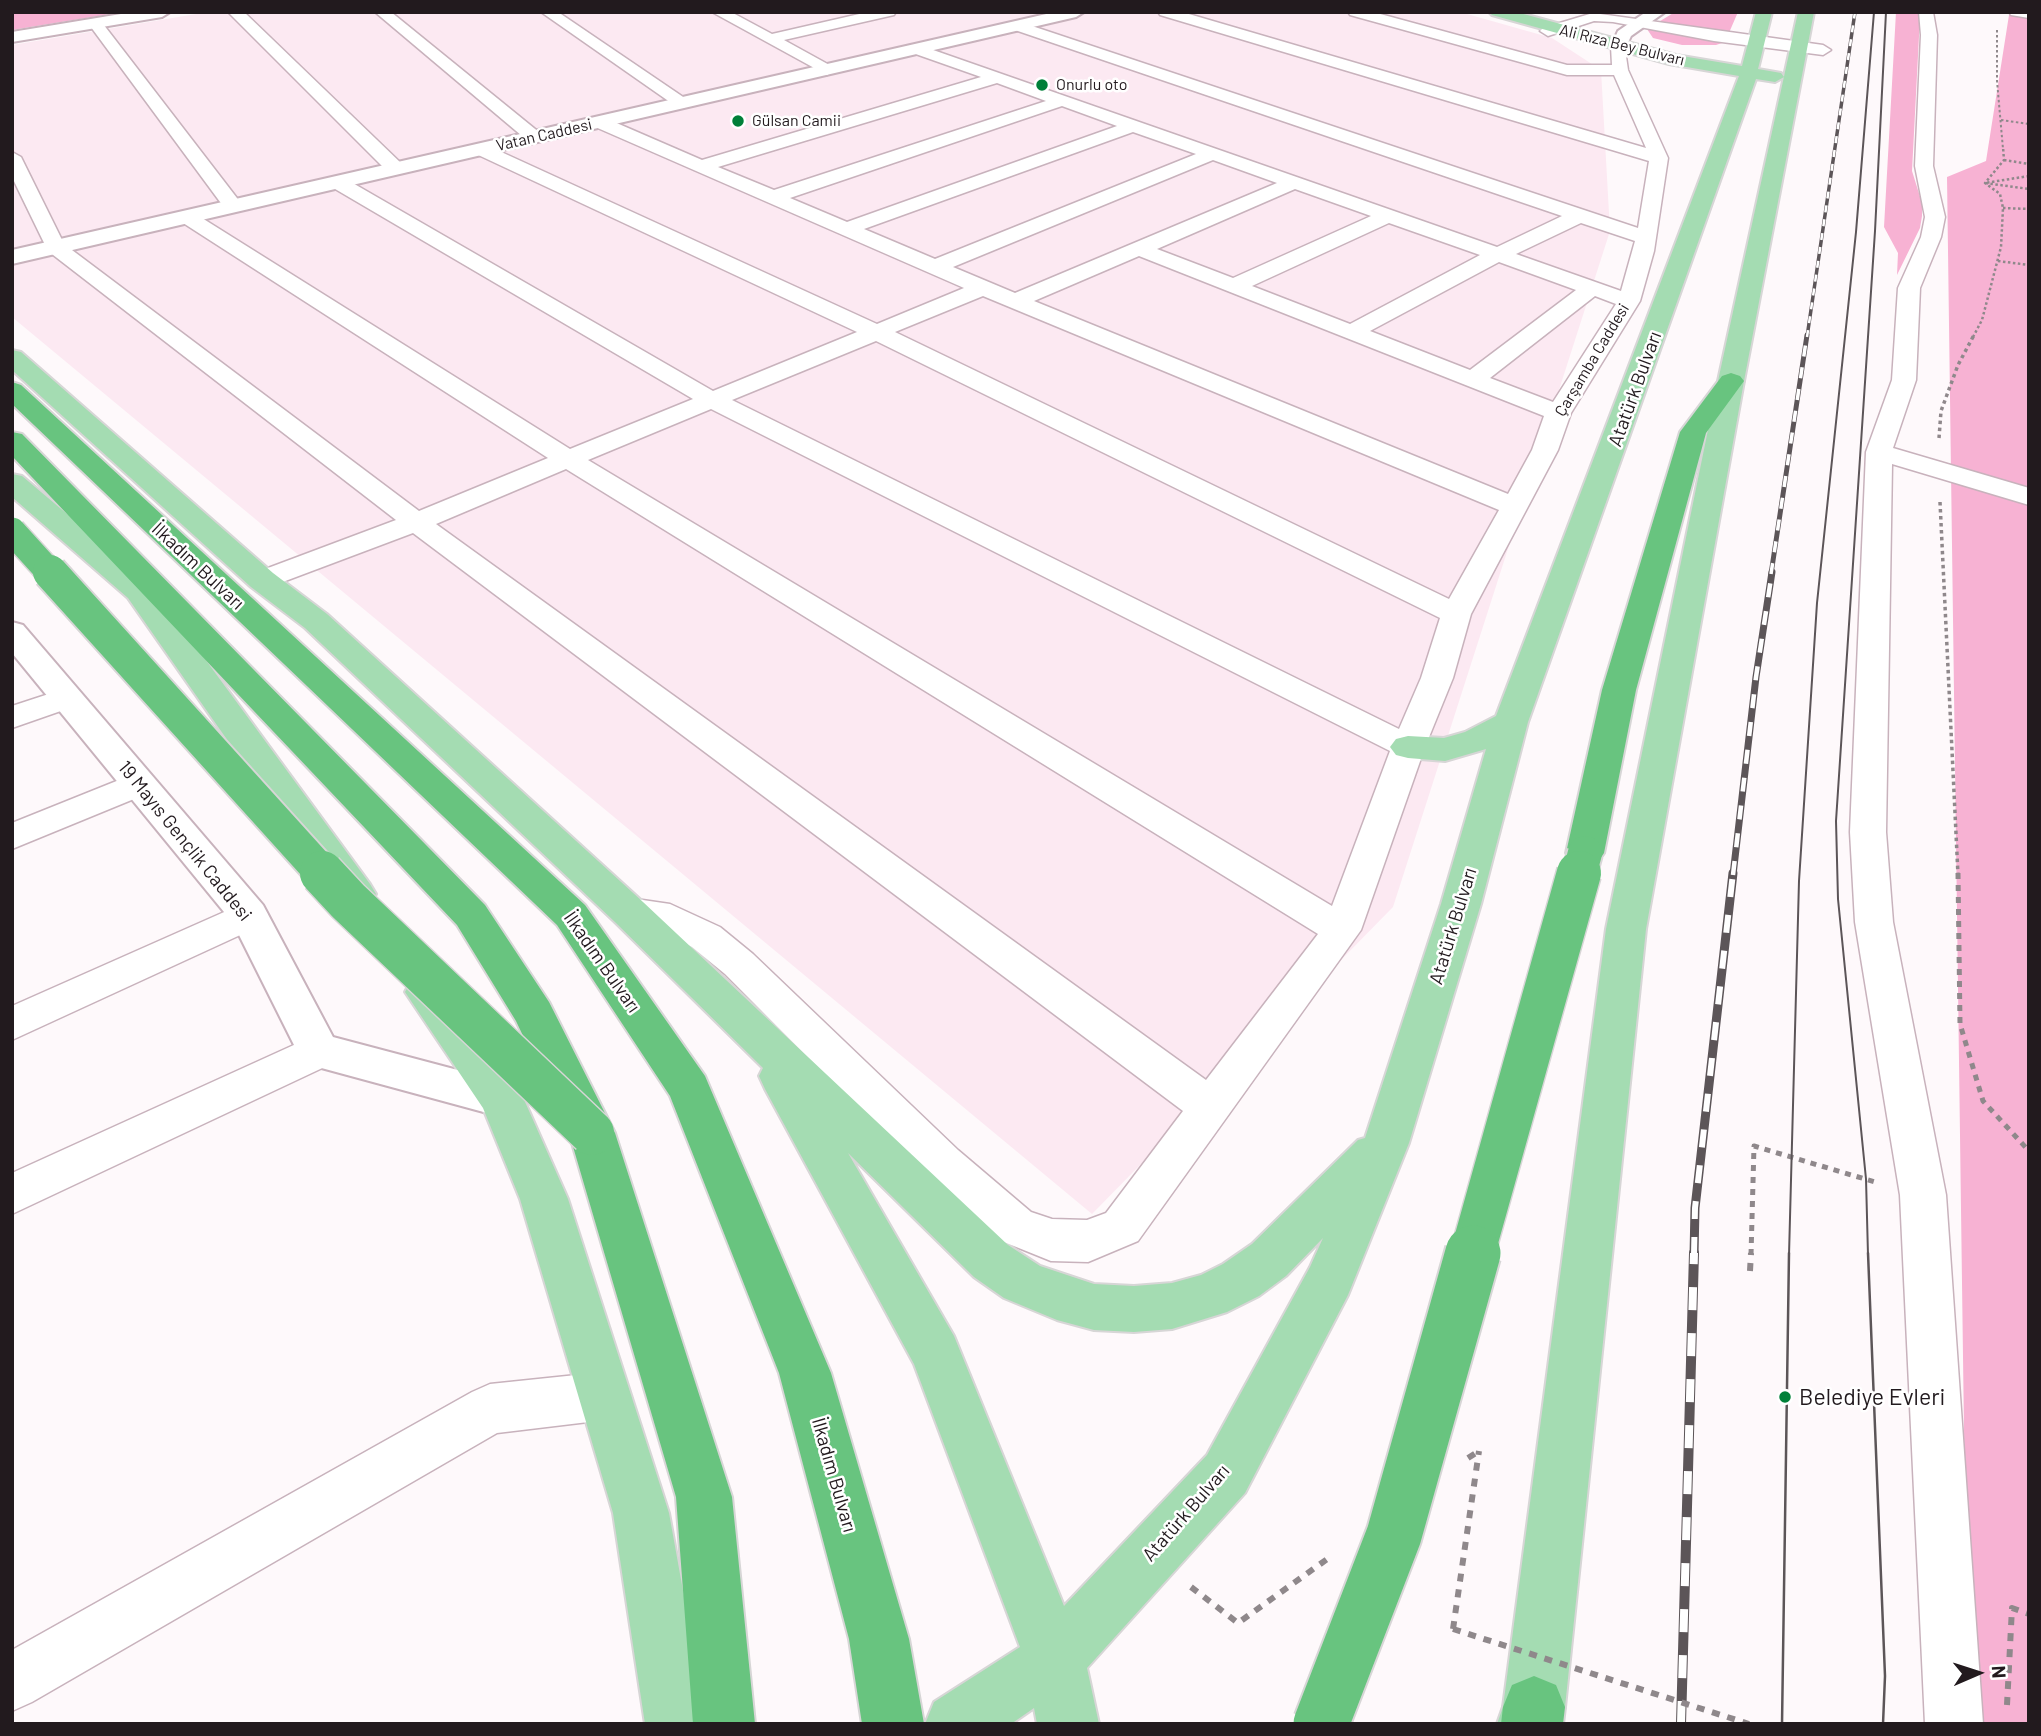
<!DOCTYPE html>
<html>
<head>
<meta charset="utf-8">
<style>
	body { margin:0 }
	#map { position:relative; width:2041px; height:1736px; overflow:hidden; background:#fef9fb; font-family:Barlow,sans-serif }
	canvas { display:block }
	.frame { position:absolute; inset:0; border:14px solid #221a1e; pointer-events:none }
	.north { position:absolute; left:1943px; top:1638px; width:70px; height:70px; -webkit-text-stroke:5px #fff; paint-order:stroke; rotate:87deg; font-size:19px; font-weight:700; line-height:28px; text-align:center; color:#221a1e }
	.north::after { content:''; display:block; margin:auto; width:24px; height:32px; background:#221a1e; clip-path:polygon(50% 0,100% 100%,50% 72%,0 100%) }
</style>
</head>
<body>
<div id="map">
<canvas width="2041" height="1736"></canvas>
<div class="frame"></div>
<div class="north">N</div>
</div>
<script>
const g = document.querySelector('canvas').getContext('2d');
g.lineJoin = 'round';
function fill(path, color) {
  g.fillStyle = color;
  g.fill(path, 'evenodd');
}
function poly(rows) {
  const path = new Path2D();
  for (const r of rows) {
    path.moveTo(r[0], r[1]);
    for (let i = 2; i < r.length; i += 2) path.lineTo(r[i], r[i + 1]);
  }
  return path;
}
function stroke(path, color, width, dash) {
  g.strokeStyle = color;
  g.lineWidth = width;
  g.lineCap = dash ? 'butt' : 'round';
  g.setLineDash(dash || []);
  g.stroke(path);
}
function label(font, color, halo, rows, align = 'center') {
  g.font = font + ' Barlow,sans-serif';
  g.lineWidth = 5;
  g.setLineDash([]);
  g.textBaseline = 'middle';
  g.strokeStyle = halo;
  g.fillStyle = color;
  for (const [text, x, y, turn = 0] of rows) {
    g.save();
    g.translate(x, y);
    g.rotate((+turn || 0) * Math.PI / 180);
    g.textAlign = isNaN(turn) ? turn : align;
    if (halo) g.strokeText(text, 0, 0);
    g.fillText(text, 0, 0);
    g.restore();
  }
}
const built = poly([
	[208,12,1460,12,1552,38,1601,70,1610,231,1393,907,1092,1214,12,317,12,45]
]);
const green = poly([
	[12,12,123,12,12,30],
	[1675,12,1738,12,1725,42,1716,45,1682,45,1653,38,1647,29],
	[1896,12,1918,12,1920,17,1912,171,1922,203,1922,216,1920,228,1897,275,1898,253,1884,227],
	[2009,15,2029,17,2029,1724,1968,1724,1947,177,1986,161]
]);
const pathFar4 = poly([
	[1997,30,1997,81,2003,149],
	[2001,120,2029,124]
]);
const pathFar3 = poly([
	[2004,160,2029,164],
	[2029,176,1985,183,2029,189],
	[2003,208,2029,209],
	[1998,261,2029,265],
	[1973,337,1982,320,2001,247,2003,208,2000,194,1985,183,2004,160,2003,147]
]);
const pathFar2 = poly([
	[1939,438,1941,411,1958,365,1974,335],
	[1940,502,1958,875]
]);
const pathFar1 = poly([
	[1958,873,1960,1024,1983,1101,2029,1151],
	[1751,1255,1754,1146,1875,1182]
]);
const path = poly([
	[1750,1271,1751,1253],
	[1468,1458,1479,1451],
	[1191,1587,1238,1623,1330,1557],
	[1453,1629,1479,1451],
	[2007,1705,2012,1608,2029,1614]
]);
const street = poly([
	[228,12,244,12,403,165,405,169,403,173,389,173,228,12],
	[375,12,391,12,540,133,543,137,540,141,528,141,375,12],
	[541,12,558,12,692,103,683,108,677,107,541,12],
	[712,12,731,12,772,34,868,12,896,12,894,15,784,40,833,67,835,70,827,75,712,12],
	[1158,12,1182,12,1646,148,1614,75,1567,75,1350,15,1348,12,1373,12,1567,65,1612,65,1611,46,1619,41,1624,43,1628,70,1668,158,1654,251,1640,301,1571,413,1558,450,1471,614,1453,678,1425,747,1361,930,1138,1241,1088,1262,1051,1261,999,1240,926,1176,725,974,692,947,662,931,616,922,610,912,616,902,629,898,670,904,720,927,753,954,958,1150,1031,1212,1052,1219,1087,1220,1106,1213,1183,1111,413,533,272,586,262,589,252,586,247,580,252,574,396,520,48,251,12,177,12,152,21,157,64,244,419,511,548,458,180,221,177,217,180,213,194,213,570,449,693,399,330,186,327,182,330,178,344,178,713,391,857,332,474,153,471,149,474,145,486,145,877,324,964,288,593,126,590,122,593,118,605,118,702,160,981,77,910,52,908,49,916,44,1497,247,1562,216,1012,29,1009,26,1017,21,1638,228,1649,161,1160,15,1158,12],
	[997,83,1046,101,774,190,718,167,997,83],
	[1062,106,1117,126,847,222,790,198,1062,106],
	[1133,132,1196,154,935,259,864,229,1133,132],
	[1213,160,1277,183,1015,293,953,267,1213,160],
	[1295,189,1371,216,1233,278,1157,249,1295,189],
	[1389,223,1480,255,1350,324,1252,286,1389,223],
	[1581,223,1635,241,1621,291,1516,254,1581,223],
	[1139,256,1544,416,1532,450,1508,494,1034,301,1139,256],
	[1499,262,1576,290,1470,370,1370,331,1499,262],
	[983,296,1499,510,1449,599,895,332,983,296],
	[1595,296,1616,304,1553,402,1490,378,1595,296],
	[876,341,1440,618,1421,678,1399,729,732,400,876,341],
	[711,409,1390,751,1332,906,588,460,711,409],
	[566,469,1318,934,1206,1080,436,524,566,469],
	[1919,12,1933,12,1937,35,1933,166,1945,217,1941,237,1920,288,1916,380,1893,448,2029,488,2029,505,1892,464,1886,832,1893,922,1946,1195,1983,1724,1925,1724,1900,1195,1855,922,1850,832,1866,452,1892,380,1898,288,1921,237,1925,217,1915,166,1921,35,1919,12],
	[2009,12,2029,12,2029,18,2011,15,2009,12],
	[1593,13,1823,45,1831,50,1823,55,1714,41,1613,22,1594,21,1548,36,1540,31,1543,28,1593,13],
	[95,19,100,20,240,202,243,206,240,210,226,210,88,23,95,19],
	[67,688,78,691,83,698,78,705,12,728,12,706,67,688],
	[139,772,151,776,156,784,151,792,12,849,12,823,139,772],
	[249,901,262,905,268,915,262,925,12,1040,12,1006,249,901],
	[318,1034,333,1039,339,1051,333,1063,12,1214,12,1173,318,1034],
	[605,1372,623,1379,630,1396,623,1413,605,1420,497,1433,32,1702,12,1711,12,1650,472,1392,490,1384,605,1372]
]);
const secondary = poly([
	[133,12,170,12,162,17,12,42,12,32,133,12],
	[1055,12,1084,12,1076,17,12,264,12,250,1055,12],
	[1646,12,1665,12,1631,36,1625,49,1613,49,1611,46,1618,31,1646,12],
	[12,622,23,625,263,905,333,1037,518,1086,524,1099,518,1112,502,1117,303,1063,233,923,12,653,12,622]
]);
const primary = poly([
	[1489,12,1516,12,1676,55,1742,66,1756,12,1772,12,1758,69,1781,73,1784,77,1775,82,1756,79,1528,722,1481,904,1409,1143,1348,1295,1245,1493,1087,1668,1099,1724,1037,1724,1034,1708,1011,1724,925,1724,934,1702,1020,1647,914,1364,765,1089,759,1076,763,1068,615,922,305,628,251,587,12,370,12,350,21,352,273,573,327,614,643,902,1008,1245,1040,1266,1094,1284,1134,1286,1172,1283,1201,1275,1223,1264,1252,1244,1358,1140,1365,1138,1441,904,1486,749,1445,761,1408,758,1396,755,1390,747,1396,739,1408,736,1444,738,1465,732,1496,716,1739,76,1669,64,1492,15,1489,12],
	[848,1153,974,1277,1004,1298,1057,1320,1094,1330,1134,1332,1172,1329,1227,1312,1259,1296,1286,1276,1323,1238,1310,1267,1207,1455,1064,1606,954,1336,848,1153],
	[1798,12,1814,12,1744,381,1646,929,1565,1707,1559,1724,1497,1724,1503,1707,1606,929,1718,381,1798,12],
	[12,474,22,476,150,584,370,884,376,894,370,904,356,908,342,904,128,598,12,497,12,474],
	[426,976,441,981,518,1086,568,1199,669,1513,707,1724,645,1724,613,1513,520,1199,483,1108,405,992,411,981,426,976]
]);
const highway = poly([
	[1731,373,1740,376,1744,381,1706,433,1636,690,1604,853,1598,862,1585,866,1572,862,1566,853,1602,690,1680,432,1722,376,1731,373],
	[12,382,21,385,585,905,705,1076,831,1373,909,1639,924,1724,862,1724,849,1639,779,1373,670,1096,557,925,12,404,12,382],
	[12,432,22,434,485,905,549,1002,615,1133,732,1497,755,1724,693,1724,676,1497,569,1133,516,1021,457,925,12,456,12,432],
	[1534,1676,1556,1685,1565,1707,1563,1724,1501,1724,1503,1707,1512,1685,1534,1676]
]);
const tramFar1 = poly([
	[1789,1255,1799,881,1817,603,1856,232,1874,12],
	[1868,1255,1866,1179,1838,899,1836,821,1875,231,1886,12]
]);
const tram = poly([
	[1868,1253,1885,1676,1883,1724],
	[1782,1724,1789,1253]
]);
const railFar4 = poly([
	[1807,337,1855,12]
]);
const railFar3 = poly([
	[1771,574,1807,335]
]);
const railFar2 = poly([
	[1733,875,1756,677,1772,572]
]);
const railFar1 = poly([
	[1694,1255,1695,1208,1733,873]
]);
const rail = poly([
	[1681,1724,1694,1253]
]);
const pathBridge = poly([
	[1453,1629,1749,1724]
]);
const highwayBridgeFar3 = poly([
	[12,531,51,574]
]);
const highwayBridgeFar2 = poly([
	[50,572,324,875],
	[1579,875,1585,853]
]);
const highwayBridgeFar1 = poly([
	[322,873,348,901,592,1133],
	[1472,1255,1579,873]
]);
const highwayBridge = poly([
	[1321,1724,1394,1535,1473,1253]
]);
const markers = [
	[1042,85,7,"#008039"],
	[738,121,7,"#008039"],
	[1785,1397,7,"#008039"]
];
const farStreetnames = [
	["Ali Rıza Bey Bulvarı",1622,45,14],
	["Vatan Caddesi",544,135,-13],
	["Çarşamba Caddesi",1592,360,-59]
];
const farPoinames = [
	["Onurlu oto",1056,85],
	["Gülsan Camii",752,121]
];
const streetNames = [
	["Atatürk Bulvarı",1635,389,-70],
	["İlkadım Bulvarı",198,566,43],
	["19 Mayıs Gençlik Caddesi",185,841,51],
	["Atatürk Bulvarı",1453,926,-73],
	["İlkadım Bulvarı",602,962,55],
	["İlkadım Bulvarı",834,1475,74],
	["Atatürk Bulvarı",1186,1513,-49]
];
const nearPoinames = [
	["Belediye Evleri",1799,1397]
];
fill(built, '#fce9f2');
fill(green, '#f7b2d3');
stroke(street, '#c8b2bc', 3);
stroke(secondary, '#c8b2bc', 4);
stroke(primary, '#d7d6d6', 4);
stroke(highway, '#d7d6d6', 4);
stroke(pathFar4, '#8f888b', 2, [2.5, 2.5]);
stroke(pathFar3, '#8f888b', 2.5, [2.5, 2.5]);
stroke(pathFar2, '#8f888b', 3.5, [3.5, 3.5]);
stroke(pathFar1, '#8f888b', 5, [6, 6]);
stroke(path, '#8f888b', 6, [8, 8]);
fill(street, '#fff');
fill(secondary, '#fff');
fill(primary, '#a4dcb2');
fill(highway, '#68c47f');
stroke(tramFar1, '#5c5558', 2);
stroke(tram, '#5c5558', 2.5);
stroke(railFar4, '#5c5558', 3.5);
stroke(railFar3, '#5c5558', 5);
stroke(railFar2, '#5c5558', 7);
stroke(railFar1, '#5c5558', 9);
stroke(rail, '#5c5558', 10);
stroke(railFar4, '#fff', 2.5, [7]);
stroke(railFar3, '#fff', 3.5, [11]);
stroke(railFar2, '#fff', 4.5, [14]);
stroke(railFar1, '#fff', 6, [18]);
stroke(rail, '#fff', 8, [23]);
stroke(highwayBridgeFar3, '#d7d6d6', 30, []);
stroke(highwayBridgeFar2, '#d7d6d6', 38, []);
stroke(highwayBridgeFar1, '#d7d6d6', 47, []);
stroke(highwayBridge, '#d7d6d6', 59, []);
stroke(pathBridge, '#8f888b', 6, [8, 8]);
stroke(highwayBridgeFar3, '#68c47f', 27);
stroke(highwayBridgeFar2, '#68c47f', 34);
stroke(highwayBridgeFar1, '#68c47f', 44);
stroke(highwayBridge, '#68c47f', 55);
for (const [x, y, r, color] of markers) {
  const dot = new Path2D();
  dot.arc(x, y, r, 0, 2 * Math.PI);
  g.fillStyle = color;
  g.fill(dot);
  stroke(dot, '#fff', 2.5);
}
label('16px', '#221a1e', '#fff', farStreetnames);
label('16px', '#221a1e', '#fff', farPoinames, 'left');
label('19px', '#221a1e', '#fff', streetNames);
label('23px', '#221a1e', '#fff', nearPoinames, 'left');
</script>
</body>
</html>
